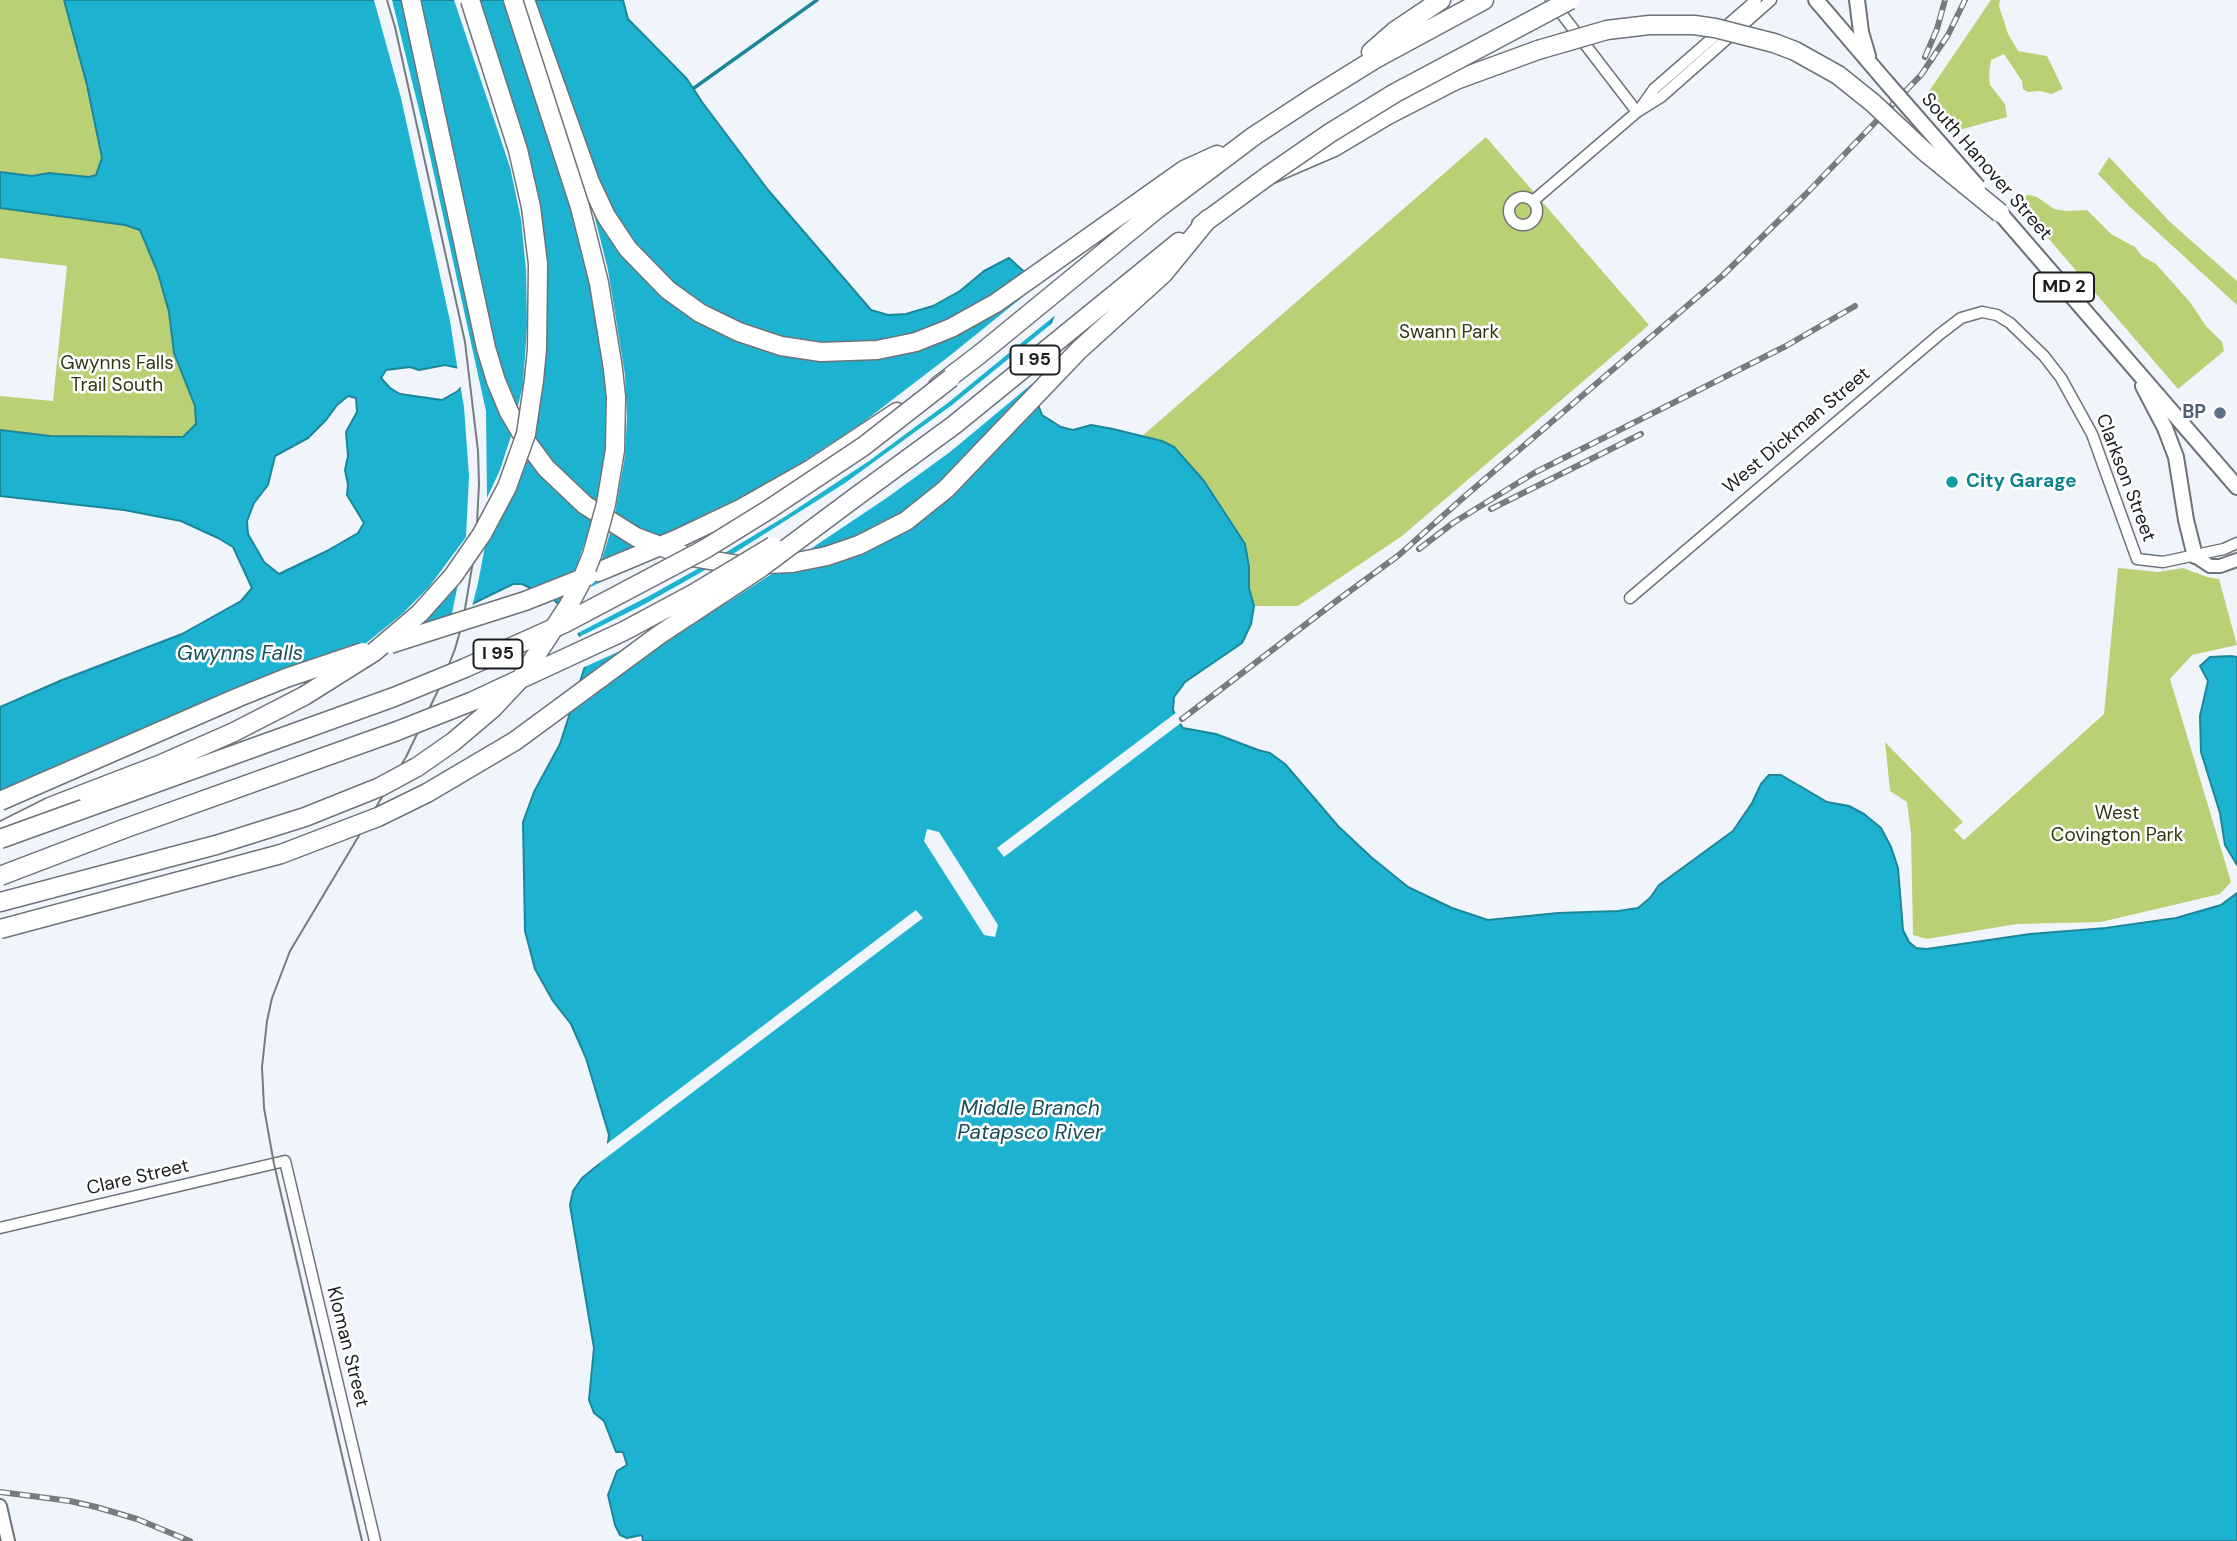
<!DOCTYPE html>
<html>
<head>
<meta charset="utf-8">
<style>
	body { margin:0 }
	canvas { display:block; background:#eff5fb }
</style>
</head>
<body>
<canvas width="2237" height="1541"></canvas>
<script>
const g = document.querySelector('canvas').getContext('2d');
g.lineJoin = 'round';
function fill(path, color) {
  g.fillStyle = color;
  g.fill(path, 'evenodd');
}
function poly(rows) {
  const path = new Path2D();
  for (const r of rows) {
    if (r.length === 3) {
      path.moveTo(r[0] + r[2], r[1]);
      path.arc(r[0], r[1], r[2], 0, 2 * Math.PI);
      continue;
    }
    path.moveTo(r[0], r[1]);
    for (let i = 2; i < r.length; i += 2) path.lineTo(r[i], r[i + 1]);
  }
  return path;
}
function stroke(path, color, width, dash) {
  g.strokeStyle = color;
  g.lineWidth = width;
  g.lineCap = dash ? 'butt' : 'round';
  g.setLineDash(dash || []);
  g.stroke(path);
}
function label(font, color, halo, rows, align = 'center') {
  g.font = font + ' "DM Sans",sans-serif';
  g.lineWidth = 5;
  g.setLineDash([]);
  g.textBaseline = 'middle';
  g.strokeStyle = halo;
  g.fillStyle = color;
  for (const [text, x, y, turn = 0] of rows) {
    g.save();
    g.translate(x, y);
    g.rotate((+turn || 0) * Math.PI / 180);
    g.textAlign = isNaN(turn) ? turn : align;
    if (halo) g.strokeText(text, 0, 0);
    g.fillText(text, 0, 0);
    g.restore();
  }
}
const green = poly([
	[0,0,64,0,87,85,102,158,96,176,89,177,49,173,32,176,0,172],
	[1991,0,2000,0,1999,6,2008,34,2018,51,2047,56,2063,89,2051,94,2041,91,2028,92,2023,89,2022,81,2004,54,1991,60,1989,74,1990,85,2005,104,2007,117,1959,130,1927,94],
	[1486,137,1649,325,1402,536,1298,606,1254,606,1249,588,1249,567,1245,544,1204,481,1174,447,1141,437],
	[2109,157,2170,222,2237,281,2237,305,2129,206,2098,174],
	[2030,195,2037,197,2054,209,2067,211,2087,210,2111,234,2135,247,2142,256,2156,264,2190,302,2206,326,2222,342,2224,351,2178,389,2023,209,2018,197],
	[0,208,125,225,140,230,158,273,169,312,174,353,195,407,196,424,183,437,50,436,0,430,0,396,53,401,67,266,0,258],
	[2118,568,2158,572,2183,568,2207,577,2219,579,2237,645,2192,655,2170,679,2231,882,2220,894,2101,922,2017,924,1927,939,1913,935,1911,833,1907,802,1890,791,1885,742,1963,822,1954,830,1964,840,2104,714]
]);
const water = poly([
	[64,0,623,0,628,19,687,79,702,102,768,190,871,310,888,315,906,314,933,306,960,291,984,271,1009,258,1041,287,1054,315,1029,381,1042,415,1061,427,1073,430,1091,425,1113,429,1162,441,1174,447,1204,481,1245,544,1249,567,1249,588,1254,606,1251,624,1242,643,1185,682,1174,697,1173,710,1178,721,1183,728,1216,734,1258,750,1270,753,1285,764,1338,826,1371,857,1408,887,1452,908,1488,920,1558,913,1618,911,1638,908,1650,898,1659,885,1733,831,1752,803,1761,784,1769,775,1781,775,1827,802,1849,806,1864,814,1881,828,1891,847,1898,868,1903,930,1909,942,1916,948,1927,949,2030,934,2106,928,2176,918,2221,905,2237,893,2237,1541,643,1541,642,1535,627,1538,620,1535,615,1525,608,1495,617,1471,627,1465,623,1452,616,1452,604,1421,594,1413,589,1400,594,1348,570,1205,573,1191,582,1178,599,1164,607,1150,609,1135,586,1058,571,1024,553,1001,535,969,525,931,523,822,534,792,560,744,586,663,585,648,571,617,553,599,522,584,513,584,425,627,0,805,0,707,62,680,182,634,241,601,252,588,233,547,218,538,181,521,124,510,0,496,0,430,50,436,183,437,196,424,195,406,174,353,169,312,158,273,140,230,125,225,0,208,0,172,32,176,49,173,89,177,96,175,102,158,87,85,64,0],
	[445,365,459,368,472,375,458,391,442,400,400,394,390,388,381,378,386,370,410,367,419,370,445,365],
	[348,396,356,398,357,412,346,432,348,456,345,470,348,485,347,495,364,523,358,533,327,551,279,574,264,562,248,534,247,521,254,503,268,485,275,456,308,438,326,420,337,405,348,396],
	[2231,656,2237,657,2237,865,2225,845,2220,813,2201,752,2200,716,2208,681,2200,666,2210,657,2231,656]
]);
const pier = poly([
	[374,0,392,0,426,138,486,411,487,498,500,470,512,433,495,398,484,367,405,0,417,0,491,346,501,380,516,414,523,385,527,326,526,270,521,219,510,167,454,0,479,0,516,114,532,169,545,251,547,337,541,394,531,440,558,474,595,507,605,452,607,403,600,346,591,288,570,202,504,0,534,0,598,181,623,230,646,259,661,274,690,298,707,309,741,326,778,338,819,345,858,345,899,339,951,321,981,304,1028,271,1039,280,971,325,946,337,918,347,886,354,851,358,791,354,736,338,704,322,670,299,628,256,607,227,592,198,590,198,608,270,625,375,627,417,625,456,614,519,619,523,653,540,749,493,804,461,862,423,952,354,1041,282,1058,313,949,402,869,461,786,516,718,557,725,558,736,552,845,483,952,405,1056,320,1033,383,950,452,888,497,800,556,821,553,855,542,905,516,947,482,1035,387,1040,399,961,485,919,521,887,540,855,555,817,566,775,572,651,651,566,713,573,692,640,642,580,669,582,663,581,648,577,638,643,605,707,569,701,567,649,596,576,634,568,619,555,605,560,602,566,591,545,599,529,591,574,574,592,521,550,484,527,456,504,513,485,546,478,583,472,607,451,618,458,584,418,628,449,619,374,658,302,684,326,669,287,682,0,806,0,793,237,689,281,672,365,644,402,614,429,587,466,537,469,476,464,407,460,384,467,376,458,372,450,321,401,98],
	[610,533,637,547,601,562],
	[634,563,635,564,591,587,594,579],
	[1177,712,1182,722,1004,857,997,848],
	[927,829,939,832,998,925,995,937,984,935,924,841],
	[916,910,923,918,578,1179,596,1162,604,1146]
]);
const stream = poly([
	[694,88,817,0]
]);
const minor = poly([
	[1551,0,1637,112],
	[1642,106,1654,89,1756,0],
	[1523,211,14],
	[1533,201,1637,112,1661,97,1771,0],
	[1630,598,1940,334,1961,318,1982,312,1997,315,2010,323,2044,356,2061,378,2092,434,2137,559,2163,562,2224,549,2237,543],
	[0,1228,285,1161,375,1541]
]);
const tertiary = poly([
	[2195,556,2210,566,2220,566,2237,560]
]);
const secondary = poly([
	[0,1506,8,1541]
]);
const primary = poly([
	[1816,0,1887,83],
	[1857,0,1861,32,1868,56],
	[2000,213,2237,487],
	[2143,386,2165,428,2176,457,2186,520,2195,556]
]);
const motorway = poly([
	[411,0,486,348,496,381,509,412,526,441,546,468,585,505,636,537,686,556,739,565,792,563,827,556,859,545,906,521,946,489,1079,350,1163,274,1208,219],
	[525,0,590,182,606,216,628,249,668,290,700,313,739,332,781,346,821,352,877,350,916,342,951,328,996,303,1184,170,1217,155],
	[1371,52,1395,31,1441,0],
	[1201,225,1269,175,1334,147,1386,116,1456,80,1538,50],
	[938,386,980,354,1157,209,1254,136,1312,98,1375,59,1484,0],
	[857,496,954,425,1179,242],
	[598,572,677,539,742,508,811,469,897,412],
	[0,832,50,807,86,793],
	[0,902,216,845]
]);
const tram = poly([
	[362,1541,274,1164,264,1108,262,1067,267,1021,272,998,290,951,406,757,442,682,455,649,463,621,476,543,479,484,478,451,465,342,395,27,387,0]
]);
const rail = poly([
	[1925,57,1937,29,1945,0],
	[1491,509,1641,434],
	[1419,549,1453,523,1534,473,1786,346,1855,306],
	[1182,719,1335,602,1399,555,1464,497,1722,276,1805,195,1921,75,1948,35,1965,0],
	[0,1492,70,1501,96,1507,137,1519,190,1541]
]);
const primaryBridge = poly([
	[1887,83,1978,187]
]);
const motorwayBridge = poly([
	[1538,50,1607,30,1649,25,1694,25,1715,28,1774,43,1795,51,1838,75,1873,103,1923,150,2000,213],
	[1269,175,1330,133,1395,93,1570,0],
	[390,644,525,601,588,576],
	[86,793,159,765,234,732,304,696,374,652,420,613,453,576,482,534,507,487,526,434,534,380,537,349,538,264,531,207,518,150,470,0],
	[0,801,239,697,286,678,363,652],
	[0,839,394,697,465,668,565,623,705,549,768,510,864,446,951,378],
	[216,845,305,817,380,787,417,767,453,742,492,709,521,678,569,605,581,582,592,555,606,504,615,450,616,397,613,369,599,283,580,207,513,0],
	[0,876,126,828,397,731,473,701,624,631,693,594,773,546],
	[0,929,281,854,378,817,427,793,515,741,659,635,759,569,857,496]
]);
const markers = [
	[2220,413,7,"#5c6f8a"],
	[1952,482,7,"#0f9aa8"]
];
const shields = [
	[2064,287,60],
	[1035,360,49],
	[498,654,49]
];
const shieldNames = [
	["MD 2",2064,287],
	["I 95",1035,360],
	["I 95",498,654]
];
const streetNames = [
	["South Hanover Street",1986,167,49],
	["West Dickman Street",1797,431,-40],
	["Clarkson Street",2125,478,69],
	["Clare Street",138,1178,-13],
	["Kloman Street",347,1347,76]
];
const parkNames = [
	["Swann Park",1449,333],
	["Gwynns Falls",117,364],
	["Trail South",117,386],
	["West",2117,814],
	["Covington Park",2117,836]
];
const serviceNames = [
	["BP",2206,413]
];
const cultureNames = [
	["City Garage",1966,482]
];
const waterNames = [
	["Gwynns Falls",240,654],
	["Middle Branch",1030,1109],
	["Patapsco River",1030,1133]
];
fill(green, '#bad074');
fill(water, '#1db3d0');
stroke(water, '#1c869b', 2);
fill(pier, '#eff5fb');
stroke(stream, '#1c869b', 3.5);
stroke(minor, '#6e7379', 13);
stroke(tertiary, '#6e7379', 16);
stroke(secondary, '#6e7379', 16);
stroke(primary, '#6e7379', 18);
stroke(motorway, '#6e7379', 21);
stroke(minor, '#fff', 10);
stroke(tertiary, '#fff', 12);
stroke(secondary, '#fff', 12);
stroke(primary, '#fff', 14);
stroke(motorway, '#fff', 18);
stroke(tram, '#777b7f', 2);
stroke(rail, '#777b7f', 6);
stroke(rail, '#fff', 3.5, [10]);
stroke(primaryBridge, '#6e7379', 18, []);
stroke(motorwayBridge, '#6e7379', 21, []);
stroke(primaryBridge, '#fff', 14);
stroke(motorwayBridge, '#fff', 18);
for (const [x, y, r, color] of markers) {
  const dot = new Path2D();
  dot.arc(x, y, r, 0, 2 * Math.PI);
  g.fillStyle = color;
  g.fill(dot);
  stroke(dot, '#fff', 2.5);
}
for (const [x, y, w] of shields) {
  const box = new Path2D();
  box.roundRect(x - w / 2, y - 14.5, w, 29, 5);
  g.fillStyle = '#fff';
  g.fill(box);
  stroke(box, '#1a1c1e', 2);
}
label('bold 18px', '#1a1c1e', null, shieldNames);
label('19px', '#1a1c1e', '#fff', streetNames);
label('19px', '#303811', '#fff', parkNames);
label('bold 19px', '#4e5e75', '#fff', serviceNames, 'right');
label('bold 19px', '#0d838f', '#fff', cultureNames, 'left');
label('italic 21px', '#164f5b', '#fff', waterNames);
</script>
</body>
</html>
